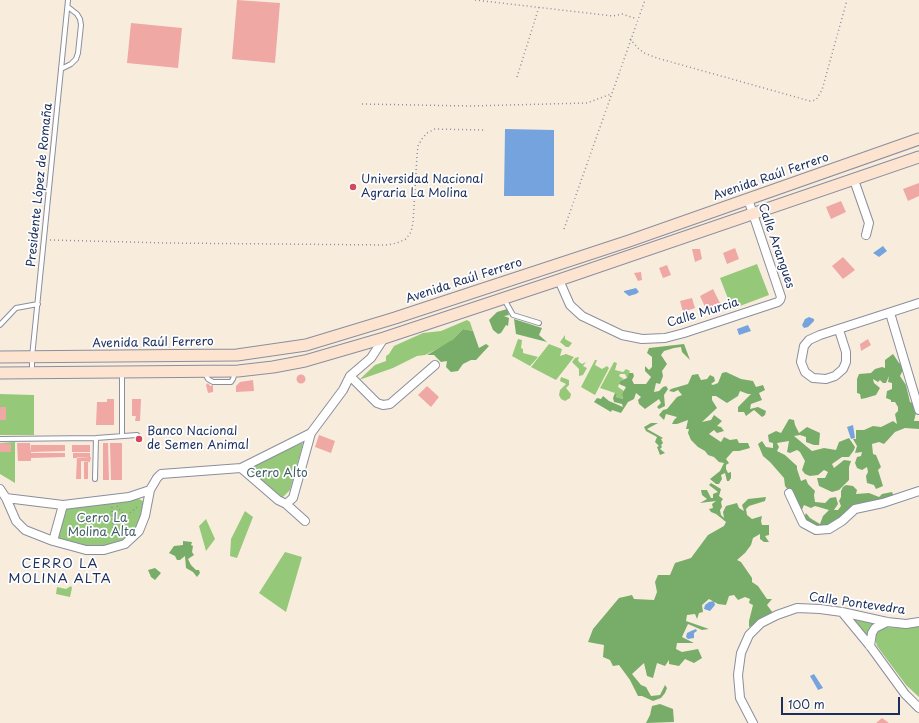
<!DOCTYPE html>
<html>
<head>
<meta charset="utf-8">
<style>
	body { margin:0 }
	#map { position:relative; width:919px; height:723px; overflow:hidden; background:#f8eddd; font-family:"Playpen Sans",sans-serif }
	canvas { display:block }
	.scale { position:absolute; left:781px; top:697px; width:119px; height:18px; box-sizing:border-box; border:2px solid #1b2f5e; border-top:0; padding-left:5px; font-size:12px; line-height:14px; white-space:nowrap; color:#1b2f5e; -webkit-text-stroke:3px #fff; paint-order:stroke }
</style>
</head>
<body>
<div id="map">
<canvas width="919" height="723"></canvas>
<div class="scale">100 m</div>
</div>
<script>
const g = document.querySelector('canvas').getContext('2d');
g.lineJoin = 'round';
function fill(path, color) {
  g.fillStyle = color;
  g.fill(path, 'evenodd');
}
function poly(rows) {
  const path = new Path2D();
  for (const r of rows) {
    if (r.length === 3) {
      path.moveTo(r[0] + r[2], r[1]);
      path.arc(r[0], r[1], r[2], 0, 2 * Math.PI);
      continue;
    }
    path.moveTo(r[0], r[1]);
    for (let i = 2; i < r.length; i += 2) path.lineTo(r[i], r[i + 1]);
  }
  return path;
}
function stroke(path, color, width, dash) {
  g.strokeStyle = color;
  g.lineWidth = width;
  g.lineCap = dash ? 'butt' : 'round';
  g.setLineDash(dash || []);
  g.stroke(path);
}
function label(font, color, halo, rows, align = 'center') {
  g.font = font + ' "Playpen Sans",sans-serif';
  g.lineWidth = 3.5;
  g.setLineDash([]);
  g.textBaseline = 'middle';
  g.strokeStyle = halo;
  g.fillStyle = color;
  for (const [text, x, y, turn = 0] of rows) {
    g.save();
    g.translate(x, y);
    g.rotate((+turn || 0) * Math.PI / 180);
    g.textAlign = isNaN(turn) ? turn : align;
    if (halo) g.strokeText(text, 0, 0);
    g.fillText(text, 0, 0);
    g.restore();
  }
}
const green = poly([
	[757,264,769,295,732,309,720,278],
	[467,320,470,322,473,331,463,329,449,343,425,355,417,356,393,368,359,380,375,365,386,361,386,356,389,354,394,346,423,333,441,331],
	[565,335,565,339,572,343,569,347,566,347,560,342],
	[518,339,522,340,521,348,523,349,523,353,538,357,530,366,512,356],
	[549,344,562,349,560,356,566,354,574,357,556,380,531,367],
	[579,357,578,360,579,362,582,364,586,362,583,366,587,368,583,375,579,376,579,369,572,362,575,358],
	[595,360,597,360,595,365,602,369,607,366,609,368,595,395,581,387],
	[614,362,617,363,615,370,623,372,626,369,630,371,627,378,625,374,620,374,619,376,624,379,620,381,618,387,624,391,622,394,623,399,616,397,617,394,615,393,600,388],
	[561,377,569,380,569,385,566,388,571,394,570,398,565,401,561,399,559,395,560,390,566,384,560,381],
	[0,394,34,395,34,435,0,435],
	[15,442,15,483,0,474,0,443],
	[302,443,303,444,290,490,282,498,278,498,252,473,252,468,253,466],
	[139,499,143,501,143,505,138,526,127,540,116,545,91,548,58,538,66,508],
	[245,511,253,517,237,558,230,556,231,539],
	[206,519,215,539,206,551,199,526],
	[285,552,302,557,286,612,259,593],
	[71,586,72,588,70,597,56,594,57,587,66,589],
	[846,614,880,622,868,641],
	[919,626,919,697,906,685,877,646,875,638,877,631,883,627,906,628]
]);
const forest = poly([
	[507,309,509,315,504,316,509,318,508,326,506,325,501,333,498,334,493,330,489,320,497,312],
	[514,319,542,328,539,335,547,342,516,334],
	[463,329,473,331,479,348,486,344,489,346,476,360,471,360,463,364,458,371,451,372,446,367,447,361,441,362,434,355,427,355,452,340],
	[684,344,690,360,682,352,681,347,674,348,664,351,661,355,667,364,662,371,663,376,660,384,656,383,654,392,659,391,663,387,666,386,668,389,664,395,665,406,659,409,657,407,661,403,659,399,645,409,639,404,638,400,641,397,636,393,634,399,628,402,621,413,612,410,611,412,594,402,597,398,601,399,603,396,609,401,623,407,622,404,614,402,613,398,615,393,617,394,616,397,623,399,622,394,626,387,619,384,620,381,627,378,629,373,633,373,634,376,632,380,634,384,646,384,651,377,645,371,645,366,649,370,652,367,652,357,647,353,649,348],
	[893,354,899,363,901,364,903,370,900,376,906,385,910,402,913,403,916,413,914,421,919,421,919,429,905,428,895,432,884,444,879,442,872,444,873,454,876,455,881,467,878,470,883,486,876,489,874,485,867,483,866,476,868,472,867,467,862,470,857,468,855,463,857,457,861,456,862,452,855,453,857,446,853,439,856,439,856,430,864,430,873,426,881,427,893,421,897,424,895,414,898,411,898,407,895,402,891,402,891,400,886,398,887,391,892,389,892,383,888,382,889,376,886,383,883,383,880,380,878,382,873,379,874,383,880,388,876,395,866,398,861,399,860,394,857,393,857,379,859,374,871,373,875,369,882,367,885,368,885,360],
	[726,372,741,379,753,381,756,387,763,385,765,390,759,393,762,400,751,404,750,409,758,407,766,411,765,415,762,417,754,410,746,416,744,412,738,412,738,407,751,394,748,394,740,391,738,396,727,403,716,396,712,396,712,400,717,408,702,422,711,420,714,415,722,421,717,426,721,427,724,431,717,433,714,430,709,434,721,442,724,437,730,440,737,439,739,443,748,443,750,448,739,451,733,451,726,459,729,463,726,465,726,469,728,473,731,472,731,478,729,481,727,481,725,473,721,475,722,479,719,484,716,484,710,479,720,471,724,463,719,462,714,457,708,455,705,451,698,447,691,440,688,433,689,429,686,429,688,420,677,424,672,424,674,420,677,417,666,414,664,420,659,415,663,410,667,409,677,397,682,395,678,390,674,392,669,391,671,389,688,384,692,375,698,374,701,380,707,379,710,375,714,377,715,381,711,384,713,385,718,383,722,373],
	[789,419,794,420,795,425,799,433,807,427,820,433,819,445,814,445,806,442,806,437,800,435,794,436,812,451,824,448,836,450,839,442,849,438,855,447,854,450,849,457,842,457,832,464,834,468,844,460,851,461,849,467,849,480,839,490,832,492,819,486,817,478,825,478,828,472,824,470,818,475,810,476,805,474,802,470,805,461,800,452,797,450,790,453,787,452,789,441,777,443,779,447,777,451,785,455,797,466,797,469,801,481,806,479,808,484,815,491,814,495,815,502,825,503,830,498,836,497,838,504,834,510,838,510,841,506,839,501,841,497,841,491,843,487,846,485,853,486,857,490,856,494,869,493,879,497,882,494,892,492,894,497,853,508,828,526,817,527,807,522,804,518,806,513,810,518,820,524,823,516,829,510,815,506,811,508,804,505,800,514,791,493,785,486,784,478,770,462,763,456,758,444,762,441,766,447,773,448,773,443,769,442,768,435,776,431,781,433],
	[651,423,658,423,647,429,663,438,661,439,663,443,661,445,662,447,660,449,665,453,660,455,657,447,659,446,655,442,657,437,646,431,644,427],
	[711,483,721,489,719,496,723,499,721,502,722,507,720,510,721,515,724,518,723,512,726,506,737,503,739,508,744,511,742,505,748,499,766,497,765,501,749,506,746,509,747,515,752,519,762,516,761,521,762,525,769,525,769,535,765,536,769,542,764,542,760,539,760,534,753,538,751,545,745,553,737,560,741,562,752,578,752,582,758,586,767,599,772,599,767,605,773,613,753,626,749,627,749,621,753,605,749,603,750,599,745,597,738,600,734,595,729,596,726,605,718,604,709,599,702,605,703,612,699,613,697,619,695,614,687,615,686,621,709,629,702,630,688,624,682,637,694,643,677,643,676,649,682,652,698,649,702,658,694,663,685,659,679,666,669,664,669,660,665,666,657,663,653,678,647,676,644,663,632,674,641,685,646,687,651,696,660,695,665,685,667,688,665,693,661,698,653,701,642,696,638,696,630,680,619,665,613,666,610,660,603,657,604,645,588,642,593,629,619,598,632,595,634,599,654,600,657,592,655,582,658,575,670,575,675,563,691,558,708,535,724,526,726,522,716,514,711,512,709,509,713,508,712,504,716,501,700,503,707,499,702,495,701,490,707,490,711,498,713,498,713,494,718,492,709,485],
	[183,541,192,542,191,545,193,546,192,552,194,555,188,559,191,565,196,570,199,570,200,573,197,577,193,572,186,568,185,556,180,560,177,560,175,556,169,553,174,546,183,545],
	[155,568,161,573,155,580,151,577,148,570],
	[660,704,673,709,674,722,646,723,650,715,652,706]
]);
const water = poly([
	[505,129,554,130,554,196,504,196],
	[883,246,887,251,879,257,873,253],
	[636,288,639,292,636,294,629,296,624,292,624,291],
	[809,317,814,319,814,321,808,327,804,328,802,325,805,319],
	[748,325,751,331,739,335,737,329],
	[853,425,855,438,851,439,847,427],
	[714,601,715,605,710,611,704,609,705,605,709,602],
	[696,629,697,631,694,633,694,638,688,639,686,637,687,633,691,631],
	[814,674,823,688,818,690,810,676]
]);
const building = poly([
	[237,0,280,3,275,63,232,59],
	[131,23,182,28,178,68,127,63],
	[919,183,919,196,908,201,903,189],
	[841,201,846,212,831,219,826,207],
	[735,248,739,259,727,264,723,253],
	[692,249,700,249,702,259,695,262],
	[843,257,855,270,843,279,832,266],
	[667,265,671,275,663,278,659,268],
	[641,272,642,280,638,281,634,273],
	[713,289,720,303,706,309,700,296],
	[692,298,695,308,683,312,680,301],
	[868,339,871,345,861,351,860,344],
	[301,379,4.5],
	[253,380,254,391,236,392,236,386,240,382],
	[208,383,210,386,213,385,213,392,208,393,206,385],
	[427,386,439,397,431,407,418,395],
	[107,399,114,399,114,425,96,425,97,402,107,402],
	[132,399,141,399,140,421,135,421,136,416,132,416],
	[0,407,6,407,6,420,0,420],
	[319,435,335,441,331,453,315,447],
	[0,443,11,444,11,452,0,452],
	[17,443,30,443,31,453,65,453,65,457,31,458,31,461,18,461],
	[103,443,108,443,109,480,103,480],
	[110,443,122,443,122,480,111,480],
	[31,445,65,445,65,451,31,452],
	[72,445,90,445,90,452,72,452],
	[73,453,90,453,90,457,73,458],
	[77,457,91,457,90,462,81,461,81,479,76,479],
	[84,462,88,462,88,479,84,479],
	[882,718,889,723,876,723]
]);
const path = poly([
	[475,0,613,16,622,14,637,19],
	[630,39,638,48,644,53,657,58,810,101,816,100,822,90,847,0],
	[517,77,539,7],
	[362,104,470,106,587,103,611,94],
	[564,229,645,0],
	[50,240,167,243,387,245,397,243,406,239,411,232,413,223,417,156,418,146,422,139,427,133,435,129,485,130],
	[117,506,123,514],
	[112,507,113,539],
	[130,513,139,505],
	[113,536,122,526,123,521]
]);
const lane = poly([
	[61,69,71,64,76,59,78,53,81,25,80,19,77,14,68,7],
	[504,299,513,315,539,323],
	[0,325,16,308,38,304],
	[32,372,32,357,68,0],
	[204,372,208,379,213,382,231,382,233,379,235,372],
	[122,373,122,436],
	[0,439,96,438,137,435],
	[95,479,96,438]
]);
const street = poly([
	[854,180,869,223,866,235],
	[559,280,570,305,582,316,622,335,642,339,665,338,684,333,778,302,780,300,781,297,748,199],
	[890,313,919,410],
	[839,330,846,352,846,362,843,369,835,376,826,379,813,378,805,372,801,362,804,346,809,340,820,335,919,303],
	[350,376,377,403,383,405,390,404,435,365],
	[241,468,278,500,286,504,305,521],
	[0,489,6,498,16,521,25,530,53,541,86,550,104,550,125,544,139,531,145,516,150,490,157,478,161,474,241,468,311,433,343,390,350,376,371,358,384,338],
	[789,493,803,523,816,530,829,529,842,521,855,509,883,503,919,491],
	[6,498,63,505,129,497,150,490],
	[286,504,293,498,311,433],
	[53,541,63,505],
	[842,612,870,646,905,694,919,708],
	[870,646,872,633,875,628,887,622],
	[753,723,740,698,738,675,741,653,749,635,761,623,777,615,797,608,820,609,842,612,887,622,906,624,919,622]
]);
const secondary = poly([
	[0,357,237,355,306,345,395,318,629,241,919,139],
	[0,373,238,371,273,367,305,361,384,338,559,280,919,157]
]);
const markers = [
	[353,187,4,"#d1495b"],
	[139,439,4,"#d1495b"]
];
const streetNames = [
	["Avenida Raúl Ferrero",771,177,-19],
	["Presidente López de Romaña",40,185,-84],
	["Calle Arangues",776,246,71],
	["Avenida Raúl Ferrero",464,281,-18],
	["Calle Murcia",703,313,-17],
	["Avenida Raúl Ferrero",153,343,-1],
	["Calle Pontevedra",857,604,8]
];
const poiNames = [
	["Universidad Nacional",361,180],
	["Agraria La Molina",361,194],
	["Banco Nacional",147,432],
	["de Semen Animal",147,446]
];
const parkNames = [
	["Cerro Alto",277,474],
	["Cerro La",102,519],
	["Molina Alta",102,533]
];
const neighbourhoodNames = [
	["CERRO LA",60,564],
	["MOLINA ALTA",60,579]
];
fill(green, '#96c879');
fill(forest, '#78ac69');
fill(water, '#75a3de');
fill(building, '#efa8a4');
stroke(lane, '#8a8e9e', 6);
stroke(street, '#8a8e9e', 10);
stroke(secondary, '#8a8e9e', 13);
stroke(path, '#8a8e9e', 1.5, [1, 3]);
stroke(lane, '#fff', 4);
stroke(street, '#fff', 8);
stroke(secondary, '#fde4d1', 11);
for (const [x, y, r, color] of markers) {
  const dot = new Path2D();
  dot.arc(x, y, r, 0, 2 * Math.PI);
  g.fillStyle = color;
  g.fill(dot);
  stroke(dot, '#fff', 1.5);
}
label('12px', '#1b2f5e', '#fff', streetNames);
label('12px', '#1b2f5e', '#fff', poiNames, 'left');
label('12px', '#405d66', '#fff', parkNames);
g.letterSpacing = '1px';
label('13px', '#1b2f5e', '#fff', neighbourhoodNames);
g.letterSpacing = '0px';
</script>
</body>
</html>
